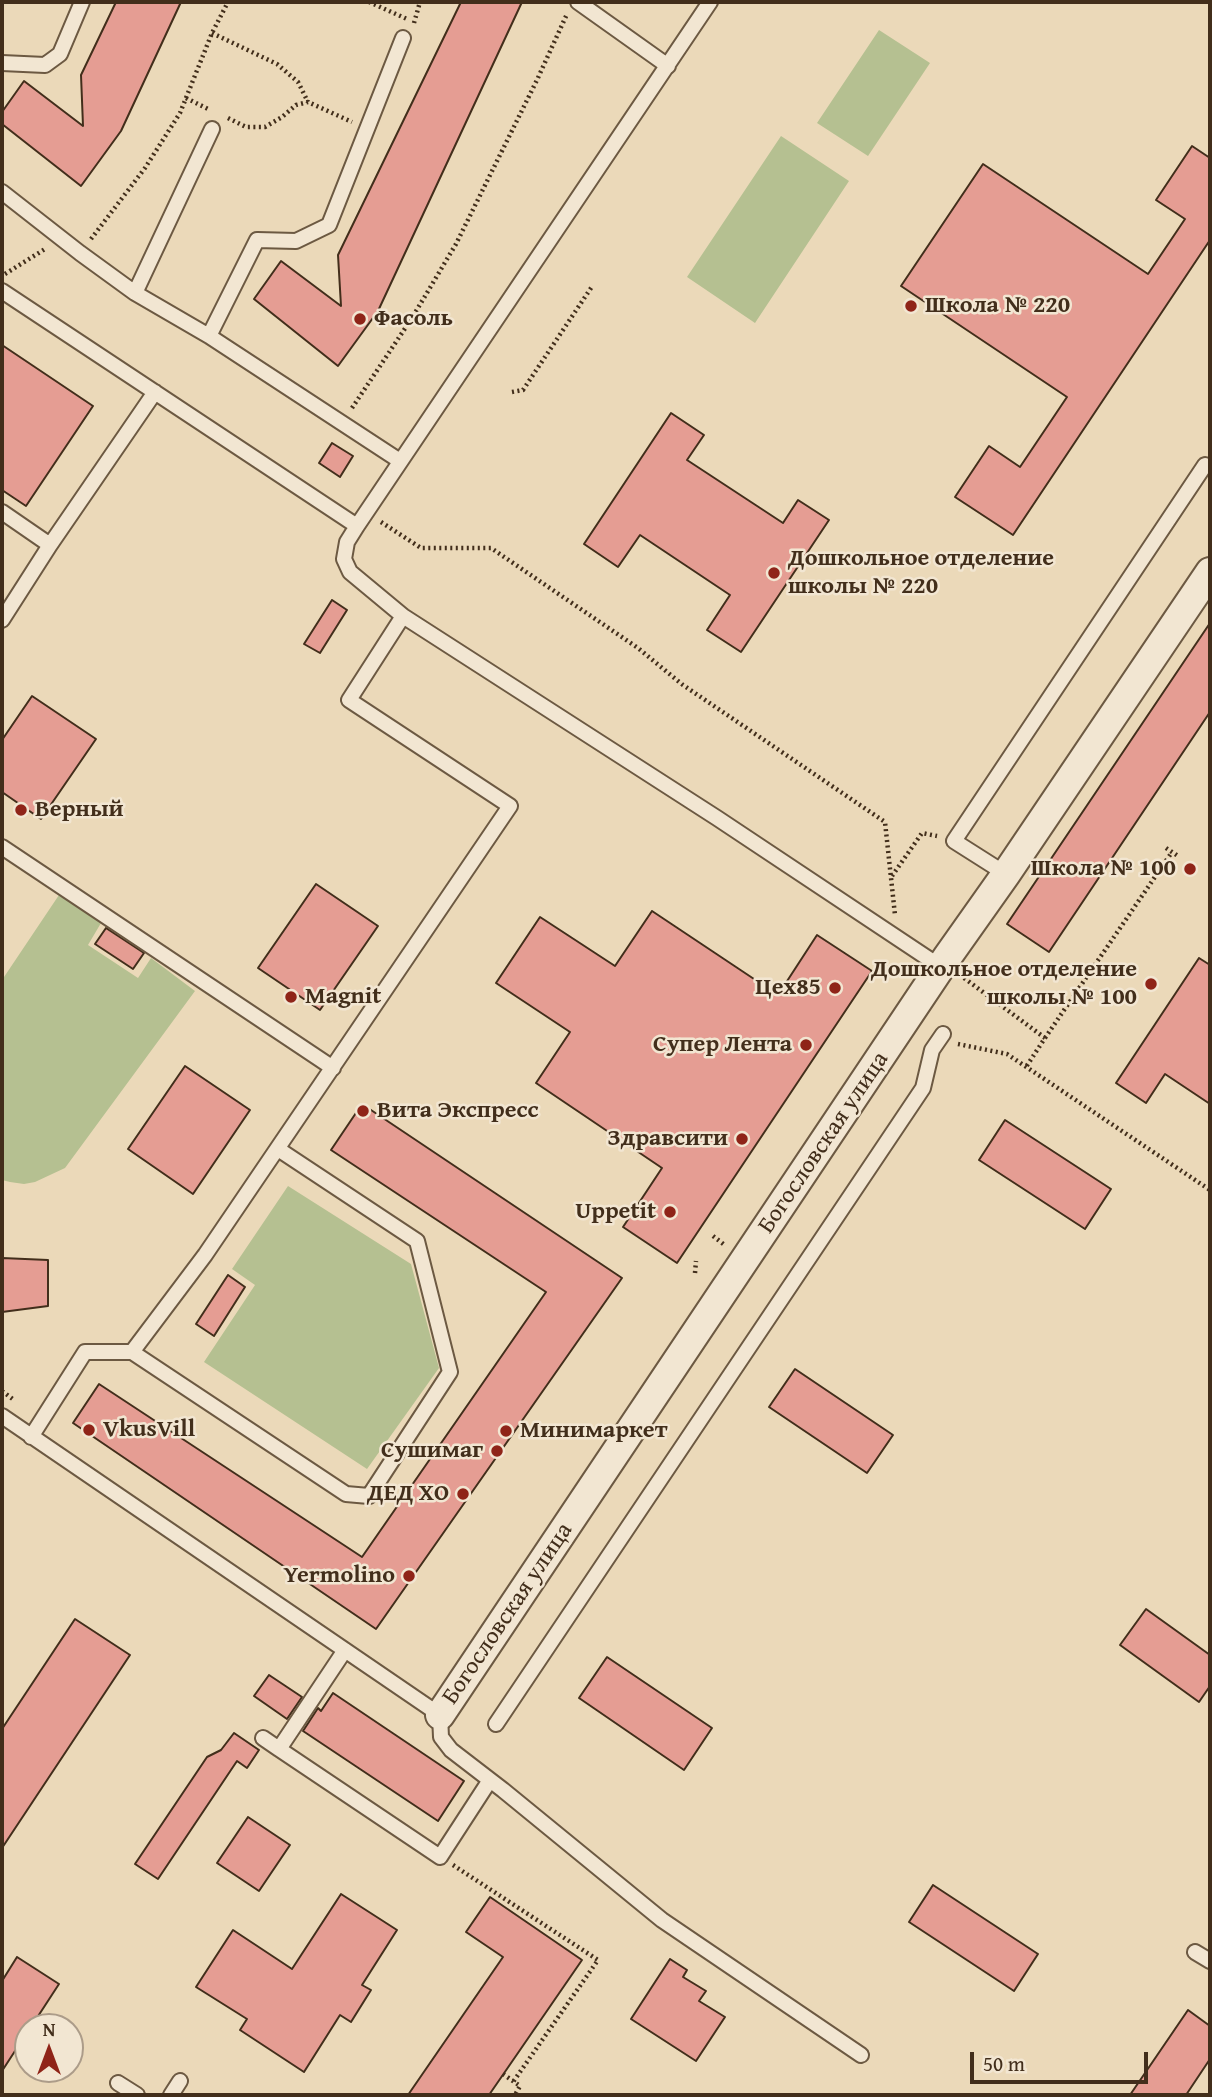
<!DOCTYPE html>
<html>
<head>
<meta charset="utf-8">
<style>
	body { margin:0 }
	#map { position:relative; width:1212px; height:2097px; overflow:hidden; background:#ebd9b9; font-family:"Gentium Book Plus",serif }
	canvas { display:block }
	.frame { position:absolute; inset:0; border:4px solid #422e1b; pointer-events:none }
	.north { position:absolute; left:14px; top:2013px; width:70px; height:70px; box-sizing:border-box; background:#f2e6d2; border:2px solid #ac9c89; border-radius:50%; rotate:0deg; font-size:19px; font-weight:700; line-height:28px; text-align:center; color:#422e1b }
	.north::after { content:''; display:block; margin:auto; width:24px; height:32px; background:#8f2418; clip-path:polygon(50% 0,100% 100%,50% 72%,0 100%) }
	.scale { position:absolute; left:970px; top:2052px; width:178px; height:32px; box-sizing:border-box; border:4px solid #422e1b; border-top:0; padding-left:9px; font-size:21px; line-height:24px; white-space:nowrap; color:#422e1b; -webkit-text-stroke:5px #f2e6d2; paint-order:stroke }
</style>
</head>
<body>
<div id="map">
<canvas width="1212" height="2097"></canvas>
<div class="frame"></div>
<div class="north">N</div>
<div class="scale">50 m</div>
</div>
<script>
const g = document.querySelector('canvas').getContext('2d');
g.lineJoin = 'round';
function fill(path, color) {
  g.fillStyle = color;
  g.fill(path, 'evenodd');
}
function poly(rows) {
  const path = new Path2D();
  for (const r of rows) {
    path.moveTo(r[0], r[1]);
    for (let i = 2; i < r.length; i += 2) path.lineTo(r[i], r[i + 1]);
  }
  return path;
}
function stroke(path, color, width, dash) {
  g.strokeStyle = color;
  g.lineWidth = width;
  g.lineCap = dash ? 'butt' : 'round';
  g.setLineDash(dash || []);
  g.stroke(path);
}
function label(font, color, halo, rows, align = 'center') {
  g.font = font + ' "Gentium Book Plus",serif';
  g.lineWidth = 5;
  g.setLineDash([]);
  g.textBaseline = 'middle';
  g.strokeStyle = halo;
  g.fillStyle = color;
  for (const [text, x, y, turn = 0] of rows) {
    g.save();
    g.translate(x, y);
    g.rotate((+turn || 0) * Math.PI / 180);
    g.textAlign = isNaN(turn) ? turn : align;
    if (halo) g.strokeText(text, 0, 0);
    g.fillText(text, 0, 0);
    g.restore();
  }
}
const green = poly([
	[879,30,930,63,868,156,817,123],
	[781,136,849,181,755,323,687,277],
	[59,895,101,923,88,945,138,978,151,958,195,991,65,1168,35,1182,24,1184,10,1182,2,1180,2,980],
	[288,1186,411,1264,439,1368,367,1469,204,1362,255,1285,232,1269]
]);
const building = poly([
	[116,2,181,2,121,131,81,186,2,124,2,112,24,81,83,126,81,75,116,2],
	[461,2,522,2,378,311,338,366,254,299,281,261,341,306,338,255,461,2],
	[1192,146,1210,158,1210,240,1013,535,955,497,989,446,1020,467,1067,397,901,286,983,164,1148,274,1185,219,1156,200,1192,146],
	[2,345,93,406,26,506,2,490,2,345],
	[671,413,704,435,687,460,783,523,798,500,829,520,741,652,707,630,730,595,640,535,618,567,584,544,671,413],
	[332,443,353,456,340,477,319,463,332,443],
	[332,600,347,610,320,653,304,644,332,600],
	[1210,623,1210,712,1049,952,1007,924,1210,623],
	[32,696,96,739,41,819,2,792,2,740,32,696],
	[316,884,378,926,320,1010,258,968,316,884],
	[652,911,778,995,817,935,872,971,677,1263,623,1227,662,1168,536,1083,570,1032,496,983,540,917,615,966,652,911],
	[106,928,144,953,133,969,95,944,106,928],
	[1199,958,1210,965,1210,1104,1165,1074,1146,1103,1116,1083,1199,958],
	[185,1066,250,1110,193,1194,128,1149,185,1066],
	[362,1104,622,1278,376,1629,73,1423,99,1384,362,1557,546,1292,331,1150,362,1104],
	[1005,1120,1111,1189,1085,1229,979,1160,1005,1120],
	[2,1258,48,1260,48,1306,2,1312,2,1258],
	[228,1275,245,1287,214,1336,196,1324,228,1275],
	[795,1369,893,1435,867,1473,769,1407,795,1369],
	[1146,1609,1210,1655,1210,1686,1199,1702,1120,1645,1146,1609],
	[75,1619,130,1655,2,1848,2,1729,75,1619],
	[607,1657,712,1728,684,1770,579,1698,607,1657],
	[269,1675,302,1697,287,1719,254,1696,269,1675],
	[333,1693,464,1781,438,1821,303,1731,318,1708,321,1711,333,1693],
	[234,1733,259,1750,247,1768,237,1761,158,1879,135,1864,207,1757,221,1750,234,1733],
	[248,1817,290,1845,259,1891,217,1863,248,1817],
	[933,1885,1038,1954,1014,1991,909,1922,933,1885],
	[341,1894,397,1930,362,1985,371,1990,351,2022,340,2015,304,2072,240,2030,247,2019,196,1987,233,1930,292,1969,341,1894],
	[490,1897,582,1960,489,2095,408,2095,503,1957,466,1932,490,1897],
	[17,1957,59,1984,31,2027,28,2027,28,2031,2,2071,2,1981,17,1957],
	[670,1959,687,1970,683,1977,706,1991,699,2001,725,2017,696,2061,631,2019,670,1959],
	[1188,2010,1210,2026,1210,2059,1186,2095,1130,2095,1188,2010]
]);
const path = poly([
	[369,2,407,19],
	[414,23,420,2],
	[212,33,277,64,298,82,308,102],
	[186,98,210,110],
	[228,118,246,127,265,127,282,117,296,105,308,102,352,122],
	[91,239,145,168,180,113,212,33,228,2],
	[5,274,45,249],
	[512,392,523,390,593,285],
	[352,408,412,318,456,244,537,80,567,14],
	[381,522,421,548,491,548,638,648,683,685,885,822,895,915],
	[1166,848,1178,856],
	[892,876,922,833,937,836],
	[964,978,1045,1038,1026,1067],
	[1045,1038,1172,852],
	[958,1044,1007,1054,1210,1190],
	[713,1236,726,1246],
	[695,1273,696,1261],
	[2,1391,14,1400],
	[453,1865,598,1960,513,2082],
	[503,2074,520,2086,515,2095]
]);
const service = poly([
	[578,2,668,66],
	[710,2,357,526,347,542,344,559,350,572,403,616,717,818,941,967],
	[2,63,45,65,60,54,82,2],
	[2,192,80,253,135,293,209,336,400,461],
	[2,291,357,526],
	[135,293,212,129],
	[209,336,257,240,296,241,329,225,403,38],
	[2,512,50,545],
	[2,620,50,545,155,392],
	[2,847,333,1068],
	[1006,874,954,841,1205,465],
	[132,1352,346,1494,369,1496,450,1372,417,1241,278,1149],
	[2,1416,440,1715,441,1737,451,1750,503,1790,662,1920,861,2055],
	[31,1437,85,1352,132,1352,205,1255,510,806,349,700,403,616],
	[345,1650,279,1749,440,1857,490,1780],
	[496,1724,923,1088,932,1050,943,1034],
	[263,1738,279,1749],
	[1195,1952,1210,1961],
	[118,2083,137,2095],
	[171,2095,180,2081]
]);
const minor = poly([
	[440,1715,948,956,1006,874,1210,572]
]);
const markers = [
	[911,306,7,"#8f2418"],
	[360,319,7,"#8f2418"],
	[774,573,7,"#8f2418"],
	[21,810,7,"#8f2418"],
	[1190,869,7,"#8f2418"],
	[1151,984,7,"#8f2418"],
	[835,988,7,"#8f2418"],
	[291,997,7,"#8f2418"],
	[806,1045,7,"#8f2418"],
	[363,1111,7,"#8f2418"],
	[742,1139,7,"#8f2418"],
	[670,1212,7,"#8f2418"],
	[89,1430,7,"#8f2418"],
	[506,1431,7,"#8f2418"],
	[497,1451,7,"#8f2418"],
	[463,1494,7,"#8f2418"],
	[409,1576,7,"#8f2418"]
];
const poiNames = [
	["Школа № 220",925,306,"left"],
	["Фасоль",374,319,"left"],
	["Дошкольное отделение",788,559,"left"],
	["школы № 220",788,587,"left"],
	["Верный",35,810,"left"],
	["Школа № 100",1176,869],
	["Дошкольное отделение",1137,970],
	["школы № 100",1137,998],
	["Цех85",821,988],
	["Magnit",305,997,"left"],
	["Супер Лента",792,1045],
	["Вита Экспресс",377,1111,"left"],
	["Здравсити",728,1139],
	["Uppetit",656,1212],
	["VkusVill",103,1430,"left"],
	["Минимаркет",520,1431,"left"],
	["Сушимаг",483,1451],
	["ДЕД ХО",449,1494],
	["Yermolino",395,1576]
];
const streetNames = [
	["Богословская улица",824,1143,-56],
	["Богословская улица",508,1614,-56]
];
fill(green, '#b5c091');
fill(building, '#e59d93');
stroke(building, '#422e1b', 2);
stroke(service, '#6c5942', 18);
stroke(minor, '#6c5942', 32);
stroke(path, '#422e1b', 4.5, [2, 3.5]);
stroke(service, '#f2e6d2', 14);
stroke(minor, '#f2e6d2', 28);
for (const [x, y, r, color] of markers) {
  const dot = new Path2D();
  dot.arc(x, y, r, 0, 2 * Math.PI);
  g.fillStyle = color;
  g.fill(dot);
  stroke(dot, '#f2e6d2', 2.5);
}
label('bold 24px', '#422e1b', '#f2e6d2', poiNames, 'right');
label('24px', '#422e1b', '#f2e6d2', streetNames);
</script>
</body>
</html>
